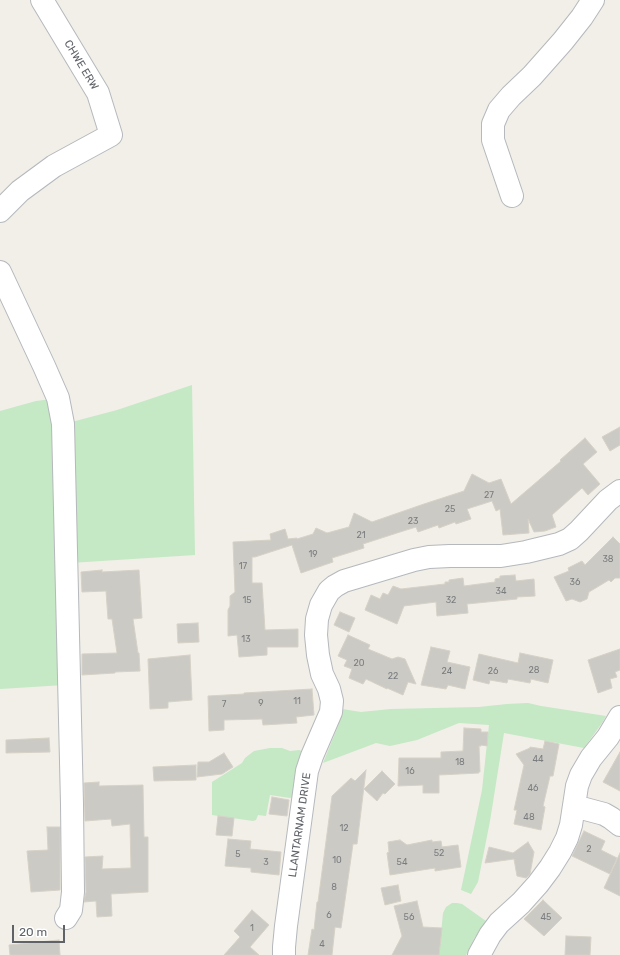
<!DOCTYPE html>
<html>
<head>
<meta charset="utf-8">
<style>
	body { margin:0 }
	#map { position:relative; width:620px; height:955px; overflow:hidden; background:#f1efe8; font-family:Rubik,sans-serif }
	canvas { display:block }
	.scale { position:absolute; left:12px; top:925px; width:53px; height:18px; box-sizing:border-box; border:2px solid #5f6368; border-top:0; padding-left:5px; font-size:12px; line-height:14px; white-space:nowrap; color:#5f6368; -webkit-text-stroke:3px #fff; paint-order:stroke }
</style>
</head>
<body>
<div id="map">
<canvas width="620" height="955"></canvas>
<div class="scale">20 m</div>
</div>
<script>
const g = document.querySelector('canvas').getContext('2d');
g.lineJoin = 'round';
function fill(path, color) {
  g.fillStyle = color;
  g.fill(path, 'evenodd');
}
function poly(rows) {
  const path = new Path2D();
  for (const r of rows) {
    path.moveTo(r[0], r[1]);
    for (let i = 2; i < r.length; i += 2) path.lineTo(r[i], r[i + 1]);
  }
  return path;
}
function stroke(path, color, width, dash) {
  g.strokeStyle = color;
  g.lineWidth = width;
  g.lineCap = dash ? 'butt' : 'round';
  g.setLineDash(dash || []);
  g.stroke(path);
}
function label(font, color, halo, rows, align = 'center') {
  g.font = font + ' Rubik,sans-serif';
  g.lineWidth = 4;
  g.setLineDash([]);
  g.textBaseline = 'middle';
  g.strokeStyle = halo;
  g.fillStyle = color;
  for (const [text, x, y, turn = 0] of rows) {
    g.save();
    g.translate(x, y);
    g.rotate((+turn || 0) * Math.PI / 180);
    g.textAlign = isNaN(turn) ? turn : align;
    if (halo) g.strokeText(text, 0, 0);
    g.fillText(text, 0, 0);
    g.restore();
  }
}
const green = poly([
	[192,385,195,555,70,563,68,423,117,410],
	[52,399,64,685,0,689,0,411,36,401],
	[528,703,541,706,606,716,602,723,584,748,504,733,490,821,478,882,471,894,461,890,482,790,489,725,459,723,417,740,390,746,376,743,323,763,338,726,342,709,361,712,391,709,479,707,507,704],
	[270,748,282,748,290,751,300,750,304,755,298,795,290,798,270,795,266,816,258,815,256,820,253,821,212,815,212,782,242,763,245,758,254,751],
	[452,903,457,903,462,904,486,921,474,939,466,955,439,955,443,913,446,907]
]);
const building = poly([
	[620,427,620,445,610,451,602,437,620,427],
	[585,438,597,452,583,464,600,484,588,495,582,488,552,515,556,527,545,531,534,532,528,519,529,533,503,535,500,509,496,511,492,501,467,509,471,519,456,524,455,522,439,528,438,525,418,532,416,527,400,532,363,544,364,548,332,558,333,562,301,573,292,545,255,557,252,557,252,583,262,583,265,630,298,629,298,647,267,647,267,655,239,657,237,635,228,636,228,610,230,606,230,596,235,592,233,542,271,540,270,534,285,529,288,539,297,538,297,539,313,534,316,528,327,533,349,527,354,513,372,522,424,504,464,491,472,474,489,483,501,479,511,504,561,461,560,460,585,438],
	[613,537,620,544,620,578,615,578,611,582,609,580,589,592,587,599,580,602,572,599,566,601,554,577,569,571,568,568,582,561,585,565,613,537],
	[102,570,102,572,139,570,142,618,133,619,138,653,139,653,140,671,115,672,115,673,82,675,82,654,117,653,112,619,108,619,106,591,82,592,81,572,102,570],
	[515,575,516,581,534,579,535,596,517,597,517,599,467,604,468,613,437,616,436,602,404,606,397,624,365,610,371,595,380,599,383,593,388,595,393,586,401,589,445,584,445,582,449,582,449,580,463,578,464,586,495,582,495,579,500,578,500,576,515,575],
	[340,612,355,618,349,632,334,625,340,612],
	[198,623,199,642,178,643,177,624,198,623],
	[348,635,370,645,368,649,392,659,398,657,405,659,416,684,408,682,403,695,387,688,387,689,366,679,363,684,349,678,352,669,344,666,347,660,338,656,348,635],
	[431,647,450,651,447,662,470,667,465,689,448,685,446,689,421,685,431,647],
	[620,649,620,670,615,672,617,677,610,679,612,688,598,693,588,660,620,649],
	[520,653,553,660,548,683,531,679,530,683,508,679,507,683,490,680,489,684,473,680,479,654,518,663,520,653],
	[190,655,192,700,168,702,168,708,150,709,148,659,190,655],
	[312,689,314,715,296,717,297,723,263,725,262,719,224,720,224,730,209,731,208,696,244,694,244,693,312,689],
	[464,728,481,729,481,732,488,732,487,746,481,745,481,746,479,746,480,772,478,772,479,773,439,775,439,793,423,793,423,785,398,786,399,758,441,758,441,752,463,751,464,728],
	[49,738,50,752,6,753,6,740,49,738],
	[545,741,559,744,553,776,550,776,543,806,545,807,541,830,514,824,517,810,514,810,524,765,516,754,530,748,530,747,543,749,545,741],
	[620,752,620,791,603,782,620,752],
	[224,753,233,767,222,774,197,777,198,762,209,762,224,753],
	[196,765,196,780,154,781,153,767,196,765],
	[366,770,357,844,353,844,341,928,335,927,332,955,308,955,312,929,314,930,317,902,318,902,332,796,351,778,355,781,366,770],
	[382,771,395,784,385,794,383,793,377,801,364,789,382,771],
	[99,782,99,786,143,785,144,837,148,837,148,892,111,894,112,916,97,917,96,901,84,902,86,892,85,857,103,856,102,869,131,868,130,824,112,826,111,819,85,821,84,783,99,782],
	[272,797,289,800,287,816,269,814,272,797],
	[218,816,234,818,232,836,216,835,218,816],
	[47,827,60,827,60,890,31,892,27,851,48,850,47,827],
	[584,831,605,841,601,850,617,858,610,874,572,856,584,831],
	[228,839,251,841,250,849,281,852,279,875,251,872,251,868,225,866,228,839],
	[400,840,407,845,432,840,432,842,441,841,442,847,458,845,461,867,435,871,435,868,390,875,387,853,389,852,388,842,400,840],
	[528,842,534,852,530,874,526,878,517,876,514,859,485,863,489,847,513,853,528,842],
	[620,853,620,896,604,888,620,853],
	[398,885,401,901,385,905,381,888,398,885],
	[543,900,562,918,544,936,524,919,543,900],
	[417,901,423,927,442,928,439,955,392,955,402,936,394,906,417,901],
	[252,910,269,925,250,947,259,955,224,955,240,937,234,931,252,910],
	[566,936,591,937,590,955,565,955,566,936],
	[59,940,60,955,10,955,9,945,59,940]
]);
const minor = poly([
	[512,196,493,140,493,124,499,110,511,96,532,76,563,41,582,17,593,0],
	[0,211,20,191,54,166,111,135,98,93,42,0],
	[0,272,44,366,58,398,63,424,72,804,73,892,71,910,66,918],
	[574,806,604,814,611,818,620,825],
	[284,955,284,947,286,926,307,771,312,756,331,712,332,701,329,689,322,674,318,655,316,635,317,619,321,605,329,591,335,586,344,581,414,560,429,557,450,556,501,556,526,552,559,544,570,539,579,531,608,500,620,491],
	[479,955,490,935,499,923,521,903,538,884,550,868,560,852,567,838,571,825,577,786,581,775,591,758,608,737,620,717]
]);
const numberNames = [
	["27",489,495],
	["25",450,509],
	["23",413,521],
	["21",361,535],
	["19",313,554],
	["38",608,559],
	["17",243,566],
	["36",575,582],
	["34",501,591],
	["15",247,600],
	["32",451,600],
	["13",246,639],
	["20",359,663],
	["28",534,670],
	["24",447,671],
	["26",493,671],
	["22",393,676],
	["11",297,701],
	["9",261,703],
	["7",224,704],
	["44",538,759],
	["18",460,762],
	["16",410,771],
	["46",533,788],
	["48",529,817],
	["12",344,828],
	["2",589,849],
	["52",439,853],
	["5",238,854],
	["10",337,860],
	["3",266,862],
	["54",402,862],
	["8",334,887],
	["6",329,915],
	["56",409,917],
	["45",546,917],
	["1",252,928],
	["4",322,944]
];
const streetNames = [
	["CHWE ERW",81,65,59],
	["LLANTARNAM DRIVE",300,825,-82]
];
fill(green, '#c5e8c5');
fill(building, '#cccac5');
stroke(building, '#d6d1c6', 1);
stroke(minor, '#b5b8bc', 24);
stroke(minor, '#fff', 22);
label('9px', '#7a7d7f', null, numberNames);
label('11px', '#5f6368', '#fff', streetNames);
</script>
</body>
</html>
